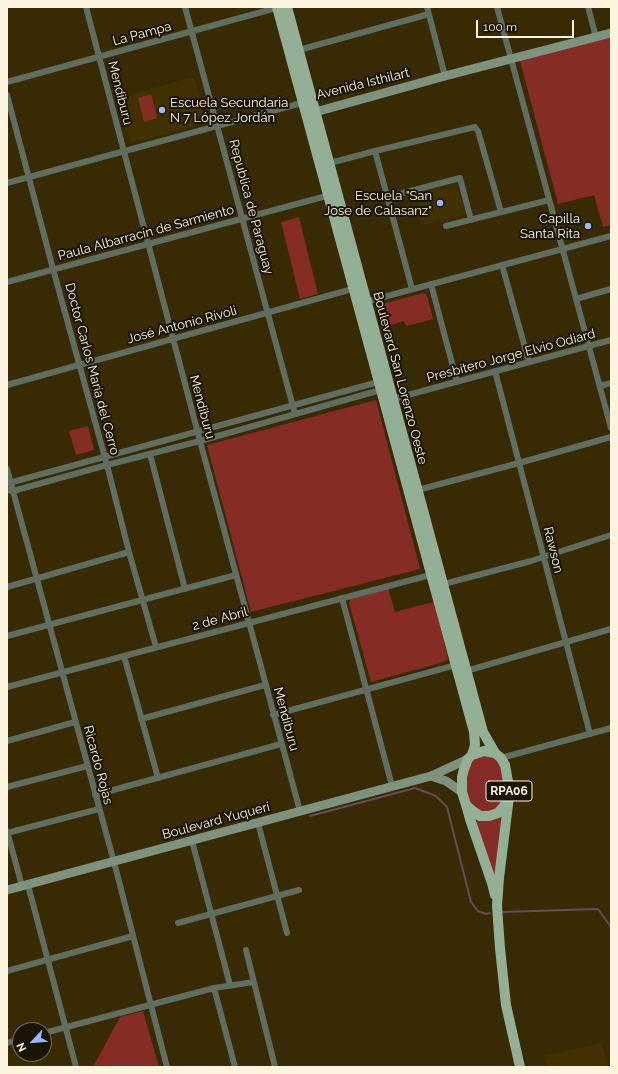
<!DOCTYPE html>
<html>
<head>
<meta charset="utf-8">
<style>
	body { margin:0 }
	#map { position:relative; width:618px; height:1074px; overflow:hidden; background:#382a03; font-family:Raleway,sans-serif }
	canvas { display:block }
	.frame { position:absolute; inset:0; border:8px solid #fdf4e0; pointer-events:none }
	.north { position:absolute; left:12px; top:1022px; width:40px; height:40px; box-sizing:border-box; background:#1a1405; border:1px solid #756e5d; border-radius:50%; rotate:244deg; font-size:11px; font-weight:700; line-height:16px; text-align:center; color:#fdf4e0 }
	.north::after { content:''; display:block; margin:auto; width:14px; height:18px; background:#9ab5fd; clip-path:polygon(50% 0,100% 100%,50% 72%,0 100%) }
	.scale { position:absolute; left:476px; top:20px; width:98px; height:18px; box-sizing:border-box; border:2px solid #fdf4e0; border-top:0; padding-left:5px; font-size:12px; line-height:14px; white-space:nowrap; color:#fdf4e0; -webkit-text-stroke:3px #1a1405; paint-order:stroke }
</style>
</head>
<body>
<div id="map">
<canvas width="618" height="1074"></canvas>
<div class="frame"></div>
<div class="north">N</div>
<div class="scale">100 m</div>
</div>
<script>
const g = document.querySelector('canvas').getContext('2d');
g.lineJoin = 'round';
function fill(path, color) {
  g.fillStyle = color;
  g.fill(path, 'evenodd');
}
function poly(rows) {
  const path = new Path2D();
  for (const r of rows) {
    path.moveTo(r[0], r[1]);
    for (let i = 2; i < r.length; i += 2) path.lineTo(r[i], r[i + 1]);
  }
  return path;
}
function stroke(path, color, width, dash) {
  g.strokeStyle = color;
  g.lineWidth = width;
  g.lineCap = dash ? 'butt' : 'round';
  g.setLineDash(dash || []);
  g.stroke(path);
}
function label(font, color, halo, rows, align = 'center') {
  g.font = font + ' Raleway,sans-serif';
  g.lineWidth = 4;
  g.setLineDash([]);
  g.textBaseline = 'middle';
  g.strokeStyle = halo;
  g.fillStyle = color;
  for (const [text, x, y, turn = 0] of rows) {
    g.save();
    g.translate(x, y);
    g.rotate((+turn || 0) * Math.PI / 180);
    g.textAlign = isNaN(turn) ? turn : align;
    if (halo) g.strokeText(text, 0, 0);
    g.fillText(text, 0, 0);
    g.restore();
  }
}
const built = poly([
	[194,77,206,123,131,143,118,98],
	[457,184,465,215,424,225,416,194],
	[602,1043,608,1067,548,1067,543,1056]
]);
const green = poly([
	[611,37,611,225,603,227,594,195,558,204,520,61],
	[151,94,157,118,144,122,138,98],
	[299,217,318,294,300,299,281,222],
	[423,293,427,295,433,319,406,326,404,321,381,328,375,306],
	[376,400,420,569,251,612,207,445],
	[88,426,94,450,76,455,69,431],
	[388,588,395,612,434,602,448,659,447,661,371,682,349,603,351,597],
	[489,756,502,762,505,794,502,804,492,811,480,813,469,804,467,797,466,780,470,764,478,757],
	[502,814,496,873,491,873,474,816],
	[143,1011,159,1067,93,1067,120,1017]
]);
const stream = poly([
	[310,816,415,788,436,796,447,807,471,902,478,911,486,914,490,913],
	[502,912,598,909,611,927]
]);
const street = poly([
	[86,7,200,441,300,811],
	[185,7,295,414],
	[427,7,445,76],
	[497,7,611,428],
	[588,7,596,37],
	[299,50,429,14],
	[7,82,280,7],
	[7,95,53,269,107,465,129,552,156,647],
	[375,151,412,289],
	[330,163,375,151,475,127,478,131,501,212],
	[7,183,298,104,304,105],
	[388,197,460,178,471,220],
	[446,226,549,200],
	[502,265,529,362],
	[7,282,330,195],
	[431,284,457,382],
	[576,299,611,289],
	[365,302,611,236],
	[495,371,590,734],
	[7,385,356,288],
	[600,386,611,383],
	[393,399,611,340],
	[150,454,185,589],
	[7,469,114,862,167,1067],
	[9,483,382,381],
	[7,490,13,491,107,465,200,441,384,389],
	[414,491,519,463,611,437],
	[440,585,531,561,611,535],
	[7,587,129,552],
	[342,598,392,786],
	[7,636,236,575],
	[124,656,158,778],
	[466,671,611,629],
	[7,687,434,574],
	[273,715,456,665],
	[141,719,265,685],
	[7,741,75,722],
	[501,758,611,728],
	[7,787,87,766],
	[95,795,281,744],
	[258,823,287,933],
	[7,831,22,886],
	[7,833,99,809],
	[192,841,230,985],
	[28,885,76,1067],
	[178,923,299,890],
	[246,950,275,1067],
	[7,971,133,936],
	[214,988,235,1067],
	[44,1033,214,988,254,982],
	[7,1043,20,1039]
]);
const secondary = poly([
	[309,107,319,111,445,76,611,33],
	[431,776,446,781,462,792],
	[7,890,431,776,468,759]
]);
const primary = poly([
	[277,7,474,732,475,745,472,755],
	[287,7,483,732,495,753],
	[484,751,495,753,501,758,505,765,509,787,509,797,504,806,498,813,489,816,480,816,474,812,466,805,462,792,462,777,464,769,468,759,472,755,484,751],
	[509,797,499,878,497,906,500,948,506,1005,520,1067],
	[466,805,470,819,492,883,495,895]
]);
const markers = [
	[162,110,4,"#9ab5fd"],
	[440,203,4,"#9ab5fd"],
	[588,226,4,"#9ab5fd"]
];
const shields = [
	[509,791,46]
];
const shieldNames = [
	["RPA06",509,791]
];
const streetNames = [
	["La Pampa",142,34,-15],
	["Avenida Isthilart",363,84,-14],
	["Mendiburu",120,93,76],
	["Republica de Paraguay",251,207,75],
	["Paula Albarracín de Sarmiento",146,233,-15],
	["José Antonio Rívoli",182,325,-15],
	["Presbítero Jorge Elvio Odiard",511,356,-15],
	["Doctor Carlos María del Cerro",92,369,75],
	["Boulevard San Lorenzo Oeste",400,378,75],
	["Mendiburu",202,407,75],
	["Rawson",553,550,76],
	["2 de Abril",220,619,-15],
	["Mendiburu",286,719,75],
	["Ricardo Rojas",98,765,75],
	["Boulevard Yuquerí",216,821,-15]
];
const poiNames = [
	["Escuela Secundaria",170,103,"left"],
	["N 7 López Jordán",170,118,"left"],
	["Escuela \"San",432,196],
	["Jose de Calasanz\"",432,211],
	["Capilla",580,219],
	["Santa Rita",580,234]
];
fill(built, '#423100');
fill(green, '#852c24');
stroke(stream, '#664a5d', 2);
stroke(street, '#606e62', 6);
stroke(secondary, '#7d9380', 9);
stroke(primary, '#93b096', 10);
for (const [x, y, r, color] of markers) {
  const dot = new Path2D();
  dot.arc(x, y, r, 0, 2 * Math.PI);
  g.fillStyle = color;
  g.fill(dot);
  stroke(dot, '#1a1405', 1.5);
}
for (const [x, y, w] of shields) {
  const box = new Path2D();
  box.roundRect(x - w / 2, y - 10, w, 20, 3);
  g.fillStyle = '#1a1405';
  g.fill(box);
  stroke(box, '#fdf4e0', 1);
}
label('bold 12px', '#fdf4e0', null, shieldNames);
label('13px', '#fdf4e0', '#1a1405', streetNames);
label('13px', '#fdf4e0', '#1a1405', poiNames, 'right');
</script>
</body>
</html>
